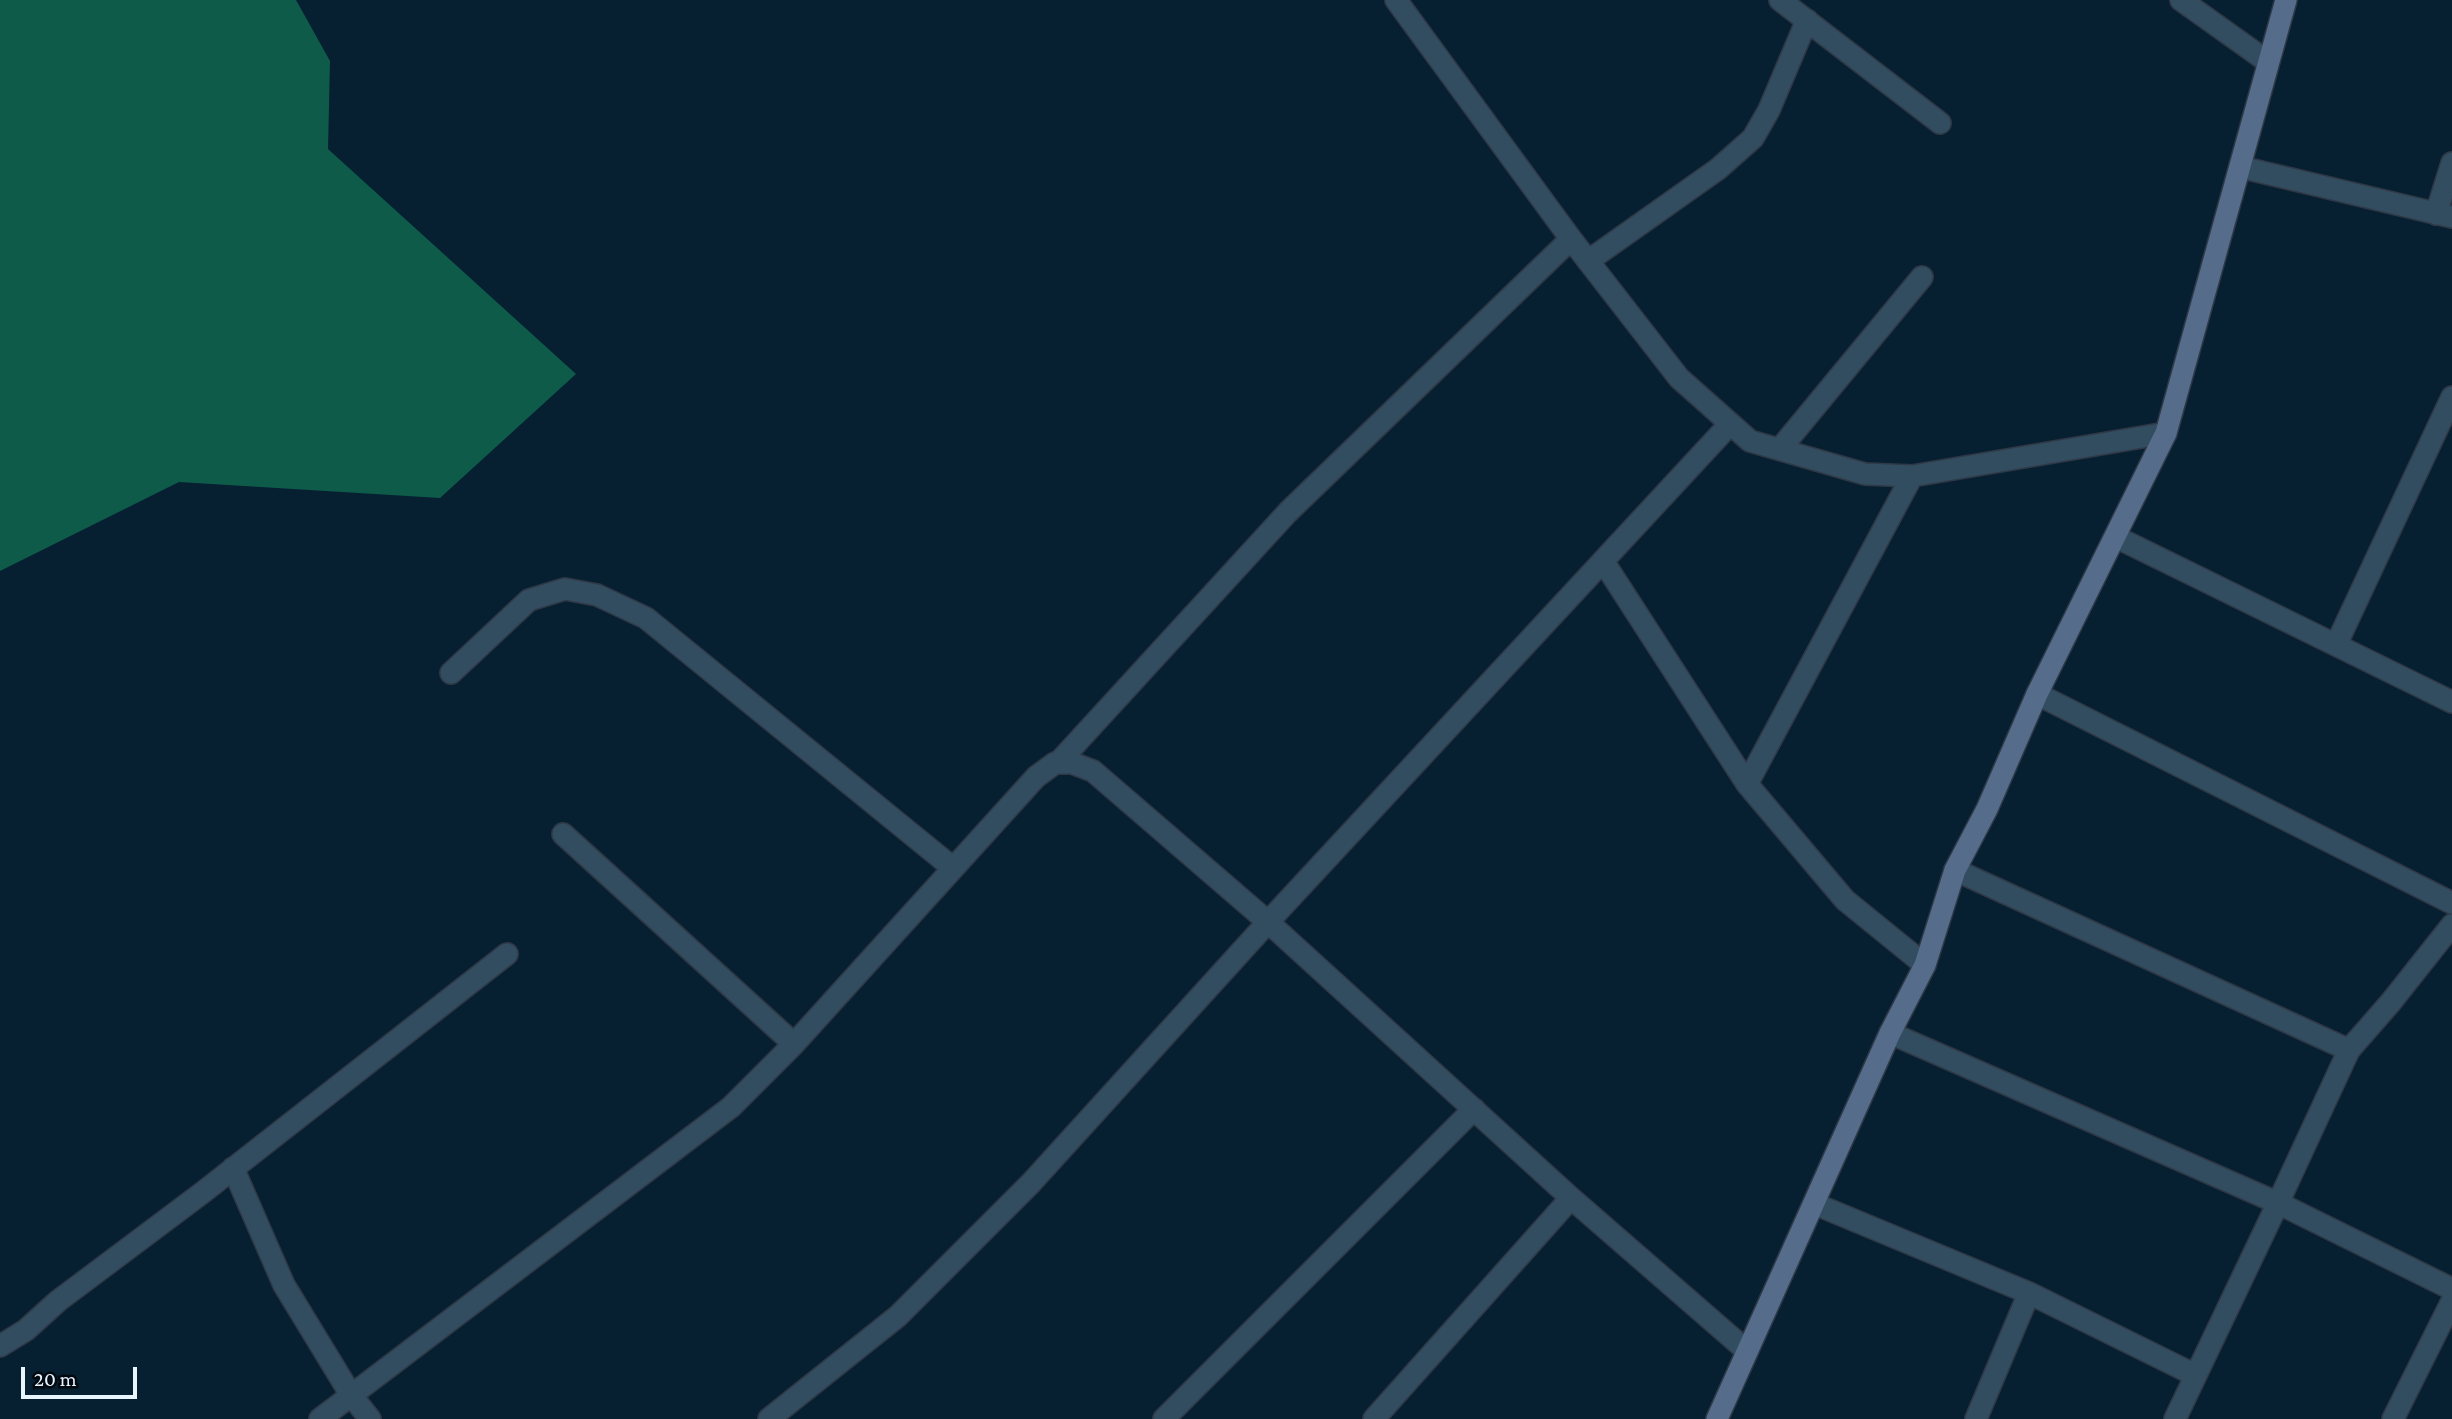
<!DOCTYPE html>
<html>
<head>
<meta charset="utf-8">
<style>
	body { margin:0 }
	#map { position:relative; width:2452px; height:1419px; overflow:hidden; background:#062031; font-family:"Crimson Pro",serif }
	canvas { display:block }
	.scale { position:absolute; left:21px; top:1367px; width:116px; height:32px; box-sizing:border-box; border:4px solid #e9f5fe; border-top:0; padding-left:9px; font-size:21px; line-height:24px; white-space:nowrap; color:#e9f5fe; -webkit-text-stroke:5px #020910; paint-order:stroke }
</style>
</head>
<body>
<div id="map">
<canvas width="2452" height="1419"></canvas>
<div class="scale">20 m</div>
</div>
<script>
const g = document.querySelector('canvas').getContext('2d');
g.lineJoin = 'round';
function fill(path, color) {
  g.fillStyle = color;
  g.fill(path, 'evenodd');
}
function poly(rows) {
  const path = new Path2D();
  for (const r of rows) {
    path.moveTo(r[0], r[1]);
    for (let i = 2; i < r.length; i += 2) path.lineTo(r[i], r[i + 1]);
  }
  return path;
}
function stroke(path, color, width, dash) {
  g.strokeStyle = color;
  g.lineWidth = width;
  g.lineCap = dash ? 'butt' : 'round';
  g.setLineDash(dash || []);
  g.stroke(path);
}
const water = poly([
	[0,0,296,0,330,61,328,149,576,374,440,498,179,482,0,571]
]);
const street = poly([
	[1396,0,1571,239,1679,378,1750,441,1865,474,1912,476,2166,433],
	[1780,0,1940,123],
	[2181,0,2268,62],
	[2240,167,2452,217],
	[2436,214,2452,163],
	[1588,261,1718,169,1753,138,1769,110,1807,20],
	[1780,449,1922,277],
	[2116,537,2452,702],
	[1603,561,1747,784,1912,476],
	[2336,645,2452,397],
	[451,673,529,600,565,589,597,595,646,618,953,868],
	[2037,694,2452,903],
	[1058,763,1288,512,1571,239],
	[1747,784,1845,900,1925,965],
	[563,834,794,1044],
	[1955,870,2349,1050],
	[2452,925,2391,1002,2349,1050,2278,1203,2452,1289],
	[1890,1033,2278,1203,2175,1419],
	[233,1168,284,1285,351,1395,370,1419],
	[1815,1204,2029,1293,2195,1375],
	[0,1346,26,1330,58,1301,202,1193,507,954],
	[320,1419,731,1107,794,1044,1036,777,1055,763,1072,763,1093,771,1268,922,1571,1198,1747,1351],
	[769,1419,898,1316,1031,1183,1268,922,1730,424],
	[1164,1419,1474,1109],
	[1374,1419,1571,1198],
	[1976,1419,2029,1293],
	[2393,1419,2452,1301]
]);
const secondary = poly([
	[1717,1419,1890,1033,1925,965,1955,870,1987,809,2037,694,2166,433,2286,0]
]);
fill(water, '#0e5b4a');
stroke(street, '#2f3846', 24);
stroke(secondary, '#2f3846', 24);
stroke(street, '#334d60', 21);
stroke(secondary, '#566c8b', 21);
</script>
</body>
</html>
